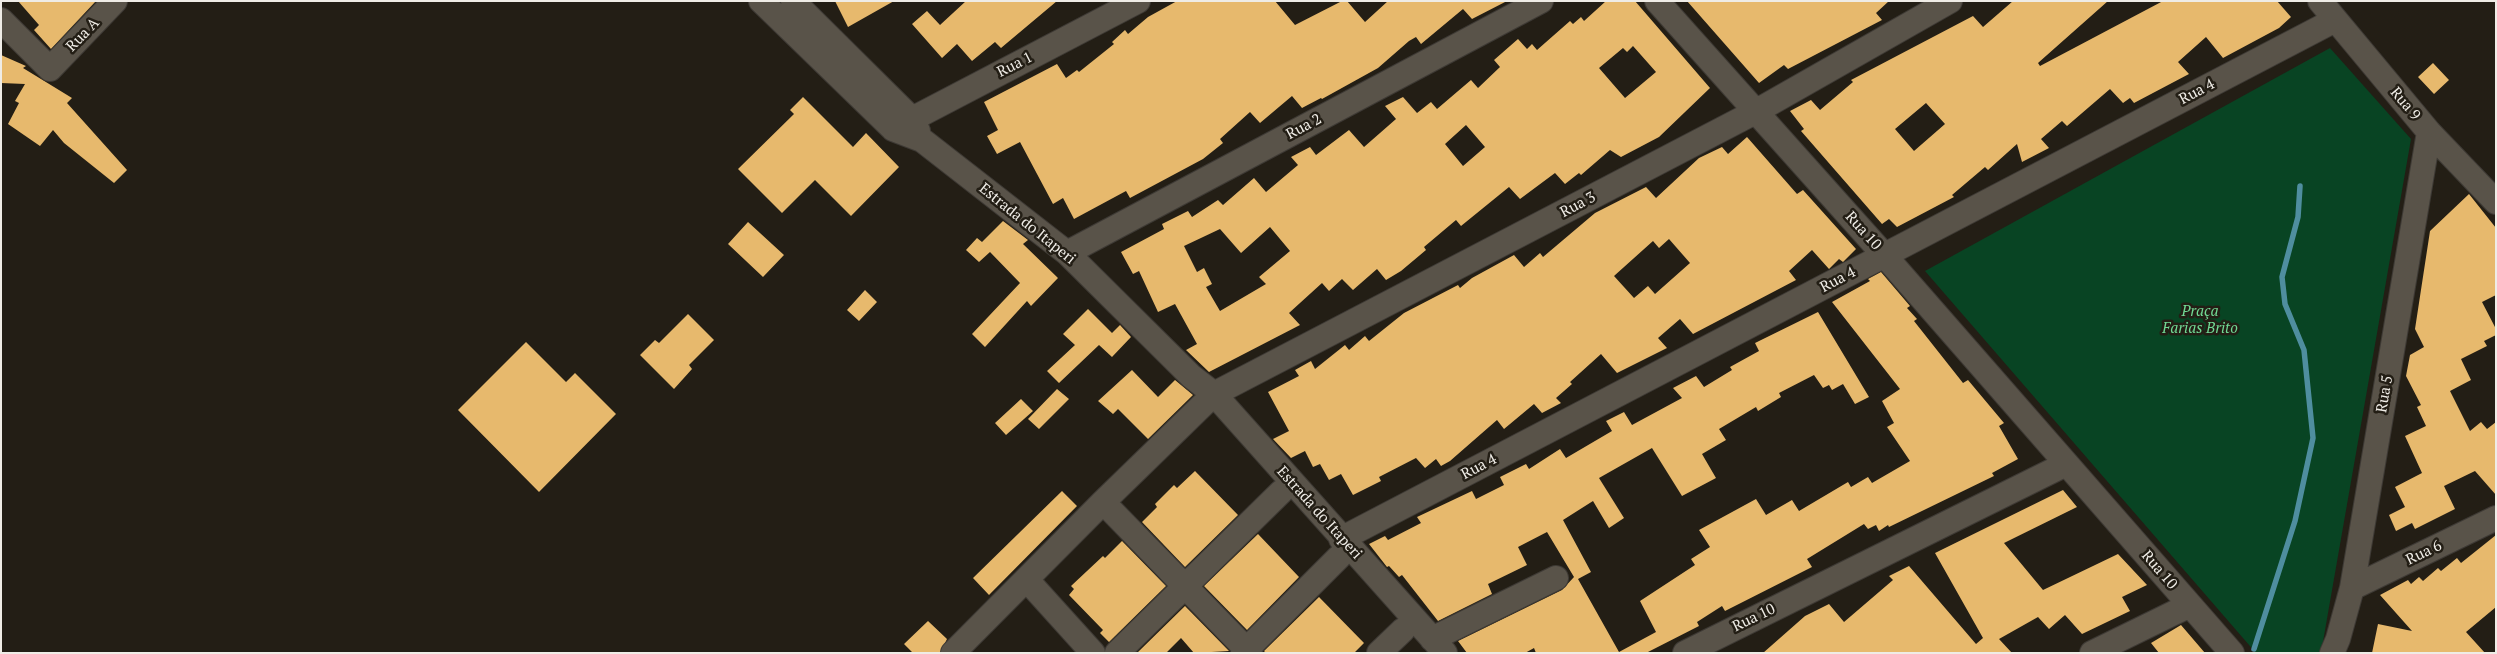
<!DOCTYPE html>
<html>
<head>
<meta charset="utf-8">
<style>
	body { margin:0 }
	#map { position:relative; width:2497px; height:654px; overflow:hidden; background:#231e15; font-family:"PT Serif",serif }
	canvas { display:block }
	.frame { position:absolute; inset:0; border:2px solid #efece6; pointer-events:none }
</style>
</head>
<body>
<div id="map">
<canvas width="2497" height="654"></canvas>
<div class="frame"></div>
</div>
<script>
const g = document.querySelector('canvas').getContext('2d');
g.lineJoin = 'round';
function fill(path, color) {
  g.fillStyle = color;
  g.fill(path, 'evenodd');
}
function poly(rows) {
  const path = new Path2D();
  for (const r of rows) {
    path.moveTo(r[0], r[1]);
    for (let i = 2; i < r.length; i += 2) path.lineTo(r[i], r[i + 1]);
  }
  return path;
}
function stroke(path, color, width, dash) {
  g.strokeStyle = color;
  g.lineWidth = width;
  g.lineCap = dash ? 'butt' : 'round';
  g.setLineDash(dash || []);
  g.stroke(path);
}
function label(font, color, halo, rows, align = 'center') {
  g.font = font + ' "PT Serif",serif';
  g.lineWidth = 5;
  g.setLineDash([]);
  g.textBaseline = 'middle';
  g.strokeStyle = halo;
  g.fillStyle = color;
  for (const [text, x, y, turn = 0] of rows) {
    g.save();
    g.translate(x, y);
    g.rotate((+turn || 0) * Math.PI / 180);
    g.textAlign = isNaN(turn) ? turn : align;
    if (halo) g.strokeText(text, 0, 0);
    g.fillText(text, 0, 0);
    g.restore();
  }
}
const green = poly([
	[2330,48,2411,139,2321,653,2256,653,1925,271]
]);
const stream = poly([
	[2254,649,2295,521,2313,438,2304,350,2285,304,2282,277,2298,217,2300,186]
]);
const building = poly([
	[18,1,96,1,51,49,34,30,39,25],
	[835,1,894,1,848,27],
	[966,1,1057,1,1001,48,995,42,972,61,957,44,942,58,912,24,927,11,940,25],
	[1177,1,1275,1,1295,25,1342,1,1347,1,1365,22,1388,1,1507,1,1472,19,1463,9,1421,44,1416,37,1409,41,1378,68,1322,99,1321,98,1302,108,1292,96,1260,123,1250,112,1220,139,1223,143,1203,159,1130,198,1126,191,1074,219,1063,198,1053,204,1020,142,997,154,987,136,998,130,984,102,1057,64,1066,78,1077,70,1079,72,1114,44,1112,42,1125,30,1128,34,1148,17],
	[1606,1,1635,1,1710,88,1659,137,1621,157,1610,150,1581,175,1579,173,1565,184,1555,173,1520,199,1509,187,1461,226,1456,220,1424,247,1426,250,1401,271,1386,280,1377,269,1353,290,1342,279,1329,291,1322,283,1289,313,1300,325,1209,372,1186,350,1197,344,1175,304,1158,312,1139,271,1133,274,1121,252,1164,229,1162,224,1188,211,1192,217,1218,200,1223,205,1254,178,1266,192,1298,165,1291,157,1310,147,1316,155,1349,130,1364,147,1396,119,1385,106,1403,97,1417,113,1431,102,1437,109,1471,80,1478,88,1500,67,1494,60,1518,39,1527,49,1532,44,1537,50,1570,21,1573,24,1581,17,1584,21],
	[1633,46,1656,72,1625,98,1599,68,1623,48,1627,52],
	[1466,125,1485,147,1463,166,1445,144],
	[1270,227,1290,251,1259,277,1266,284,1220,311,1206,287,1212,284,1204,268,1197,272,1184,246,1220,229,1241,253],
	[1687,1,1889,1,1876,13,1882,20,1788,69,1784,65,1759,83],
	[2013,1,2108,1,2038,63,2040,66,2163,1,2277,1,2291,17,2279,28,2223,58,2206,37,2178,62,2189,74,2134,103,2130,98,2123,103,2110,89,2067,126,2062,121,2041,139,2049,148,2022,162,2017,144,1988,170,1985,167,1952,195,1954,197,1897,227,1889,219,1882,224,1801,131,1804,129,1790,111,1811,100,1820,110,1853,82,1851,80,1973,16,1983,27],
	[1926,103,1945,124,1914,151,1895,129],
	[1,55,26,66,23,68,72,98,67,103,127,170,114,183,64,143,53,130,40,146,8,124,19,103,15,101,25,84,1,83],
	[2433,63,2449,80,2434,94,2418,77],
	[803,97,853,147,866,133,899,167,851,216,815,180,782,213,738,169,794,114,790,110],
	[1747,137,1797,194,1803,190,1856,249,1843,262,1839,259,1829,269,1812,250,1789,271,1796,280,1693,334,1680,319,1658,338,1667,348,1617,373,1601,354,1570,382,1572,384,1556,398,1561,403,1542,413,1534,404,1504,429,1497,420,1450,461,1441,466,1436,459,1425,468,1416,458,1379,477,1381,481,1353,495,1341,474,1329,480,1320,464,1313,467,1305,451,1291,458,1273,439,1289,431,1268,392,1299,376,1295,370,1311,361,1315,369,1345,345,1349,350,1365,336,1369,341,1404,313,1458,285,1460,288,1472,278,1514,255,1524,267,1540,253,1543,257,1595,213,1646,187,1656,198,1699,158,1722,147,1728,154],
	[1669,239,1690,263,1655,294,1648,286,1634,298,1614,276,1653,241,1659,248],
	[2469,194,2496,228,2496,295,2482,302,2496,329,2496,335,2484,341,2487,346,2461,359,2471,380,2450,391,2470,431,2481,422,2487,429,2496,422,2496,495,2475,471,2444,486,2455,509,2415,529,2412,523,2396,531,2389,515,2405,507,2395,487,2422,473,2405,436,2426,426,2417,407,2421,405,2406,376,2410,355,2424,347,2415,329,2430,231],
	[1003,221,1028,240,1023,244,1058,278,1031,306,1027,301,985,347,972,334,1020,283,990,252,979,262,966,250,977,238,982,242],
	[748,222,784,255,763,277,728,244],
	[1881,272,1910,306,1907,308,1917,319,1914,321,1963,383,1968,380,2004,423,1999,426,2018,459,1992,473,1994,476,1889,527,1888,525,1879,531,1876,525,1868,529,1864,524,1807,559,1812,567,1725,611,1722,606,1697,622,1699,626,1646,653,1536,653,1534,648,1525,653,1467,653,1458,641,1562,590,1574,577,1547,532,1518,547,1527,565,1488,584,1492,594,1438,621,1402,575,1399,577,1389,566,1387,567,1369,544,1385,536,1388,540,1421,523,1417,517,1472,491,1476,499,1504,485,1500,477,1526,464,1529,469,1560,449,1566,458,1612,431,1606,421,1624,412,1632,425,1682,398,1673,388,1696,376,1704,387,1732,370,1730,367,1759,351,1755,343,1818,312,1869,397,1855,404,1843,384,1832,390,1829,385,1823,388,1814,375,1779,393,1781,397,1758,411,1756,407,1719,429,1726,440,1702,454,1716,478,1682,496,1652,448,1599,478,1624,518,1609,528,1593,501,1563,520,1591,572,1578,579,1619,652,1656,632,1640,601,1695,565,1691,559,1710,547,1699,530,1756,499,1766,515,1792,500,1799,511,1848,482,1851,487,1868,477,1872,483,1910,461,1887,427,1894,423,1882,401,1900,389,1832,302,1870,281,1868,279],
	[865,290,877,302,859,321,847,310],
	[1088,309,1112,333,1120,325,1131,337,1112,357,1099,345,1059,383,1047,371,1075,345,1063,334],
	[688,314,714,340,689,365,692,369,674,389,640,355,655,340,659,343],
	[526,342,566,382,575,373,616,414,539,492,458,410],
	[1132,370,1158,397,1175,380,1193,395,1148,439,1118,409,1113,414,1098,401],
	[1057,389,1069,399,1039,429,1028,419],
	[1021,399,1033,411,1006,435,995,423],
	[1195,471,1238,515,1185,567,1142,522,1157,507,1155,504,1174,485,1177,488],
	[2063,490,2077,507,2004,543,2043,590,2118,554,2147,585,2122,597,2130,611,2082,634,2065,615,2049,629,2038,617,1999,639,2012,653,1763,653,1805,616,1829,604,1844,622,1893,580,1889,576,1909,566,1976,644,1983,638,1935,553],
	[1062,491,1077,506,989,595,973,578],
	[1258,534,1299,577,1247,630,1204,586],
	[2496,535,2496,607,2466,632,2485,653,2372,653,2378,624,2412,631,2380,595,2408,580,2411,584,2419,577,2423,581,2438,568,2441,571,2457,558,2461,563],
	[1122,541,1166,586,1109,642,1100,633,1103,630,1069,595,1074,589,1071,586,1103,556,1105,558],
	[1319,597,1364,643,1354,653,1266,653,1264,651],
	[1185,606,1229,651,1194,653,1181,638,1166,653,1137,653],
	[928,621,947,639,940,653,913,653,904,644],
	[2181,625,2205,653,2159,653,2151,643]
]);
const minor = poly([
	[761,1,893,129,922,140,1067,253,1191,376,1214,394,1445,653],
	[793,1,911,118,918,131],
	[1657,1,1885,256,2232,653],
	[2320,1,2429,132,2496,202],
	[1,20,50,69,115,1],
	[893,129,1138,1],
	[1067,253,1541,1],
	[1103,502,1250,653],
	[1341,539,2335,20],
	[1027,580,1093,653],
	[2352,588,2496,518],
	[1432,639,1556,578],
	[953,653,1103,502,1214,394,1755,112,1950,1],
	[1117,653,1281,492],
	[1243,653,1339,557],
	[1379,653,1403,630],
	[1685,653,2066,464],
	[2092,653,2190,605],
	[2332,653,2338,639,2352,588,2429,132]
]);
const streetNames = [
	["Rua A",83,35,-46],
	["Rua 1",1015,65,-27],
	["Rua 4",2197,92,-28],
	["Rua 9",2405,104,50],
	["Rua 2",1304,127,-28],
	["Rua 3",1578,205,-28],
	["Estrada do Itaperi",1027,224,39],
	["Rua 10",1863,231,48],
	["Rua 4",1838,280,-28],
	["Rua 5",2385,394,-80],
	["Rua 4",1479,467,-28],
	["Estrada do Itaperi",1319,513,48],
	["Rua 6",2424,553,-26],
	["Rua 10",2159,570,49],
	["Rua 10",1754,618,-26]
];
const parkNames = [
	["Praça",2200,312],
	["Farias Brito",2200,329]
];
fill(green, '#084423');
stroke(stream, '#4f8e9f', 5.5);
fill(building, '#e7b96d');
stroke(minor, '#3e3a35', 26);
stroke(minor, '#595349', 24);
label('15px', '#efece6', '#231e15', streetNames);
label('italic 15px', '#71d994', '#231e15', parkNames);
</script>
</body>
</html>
